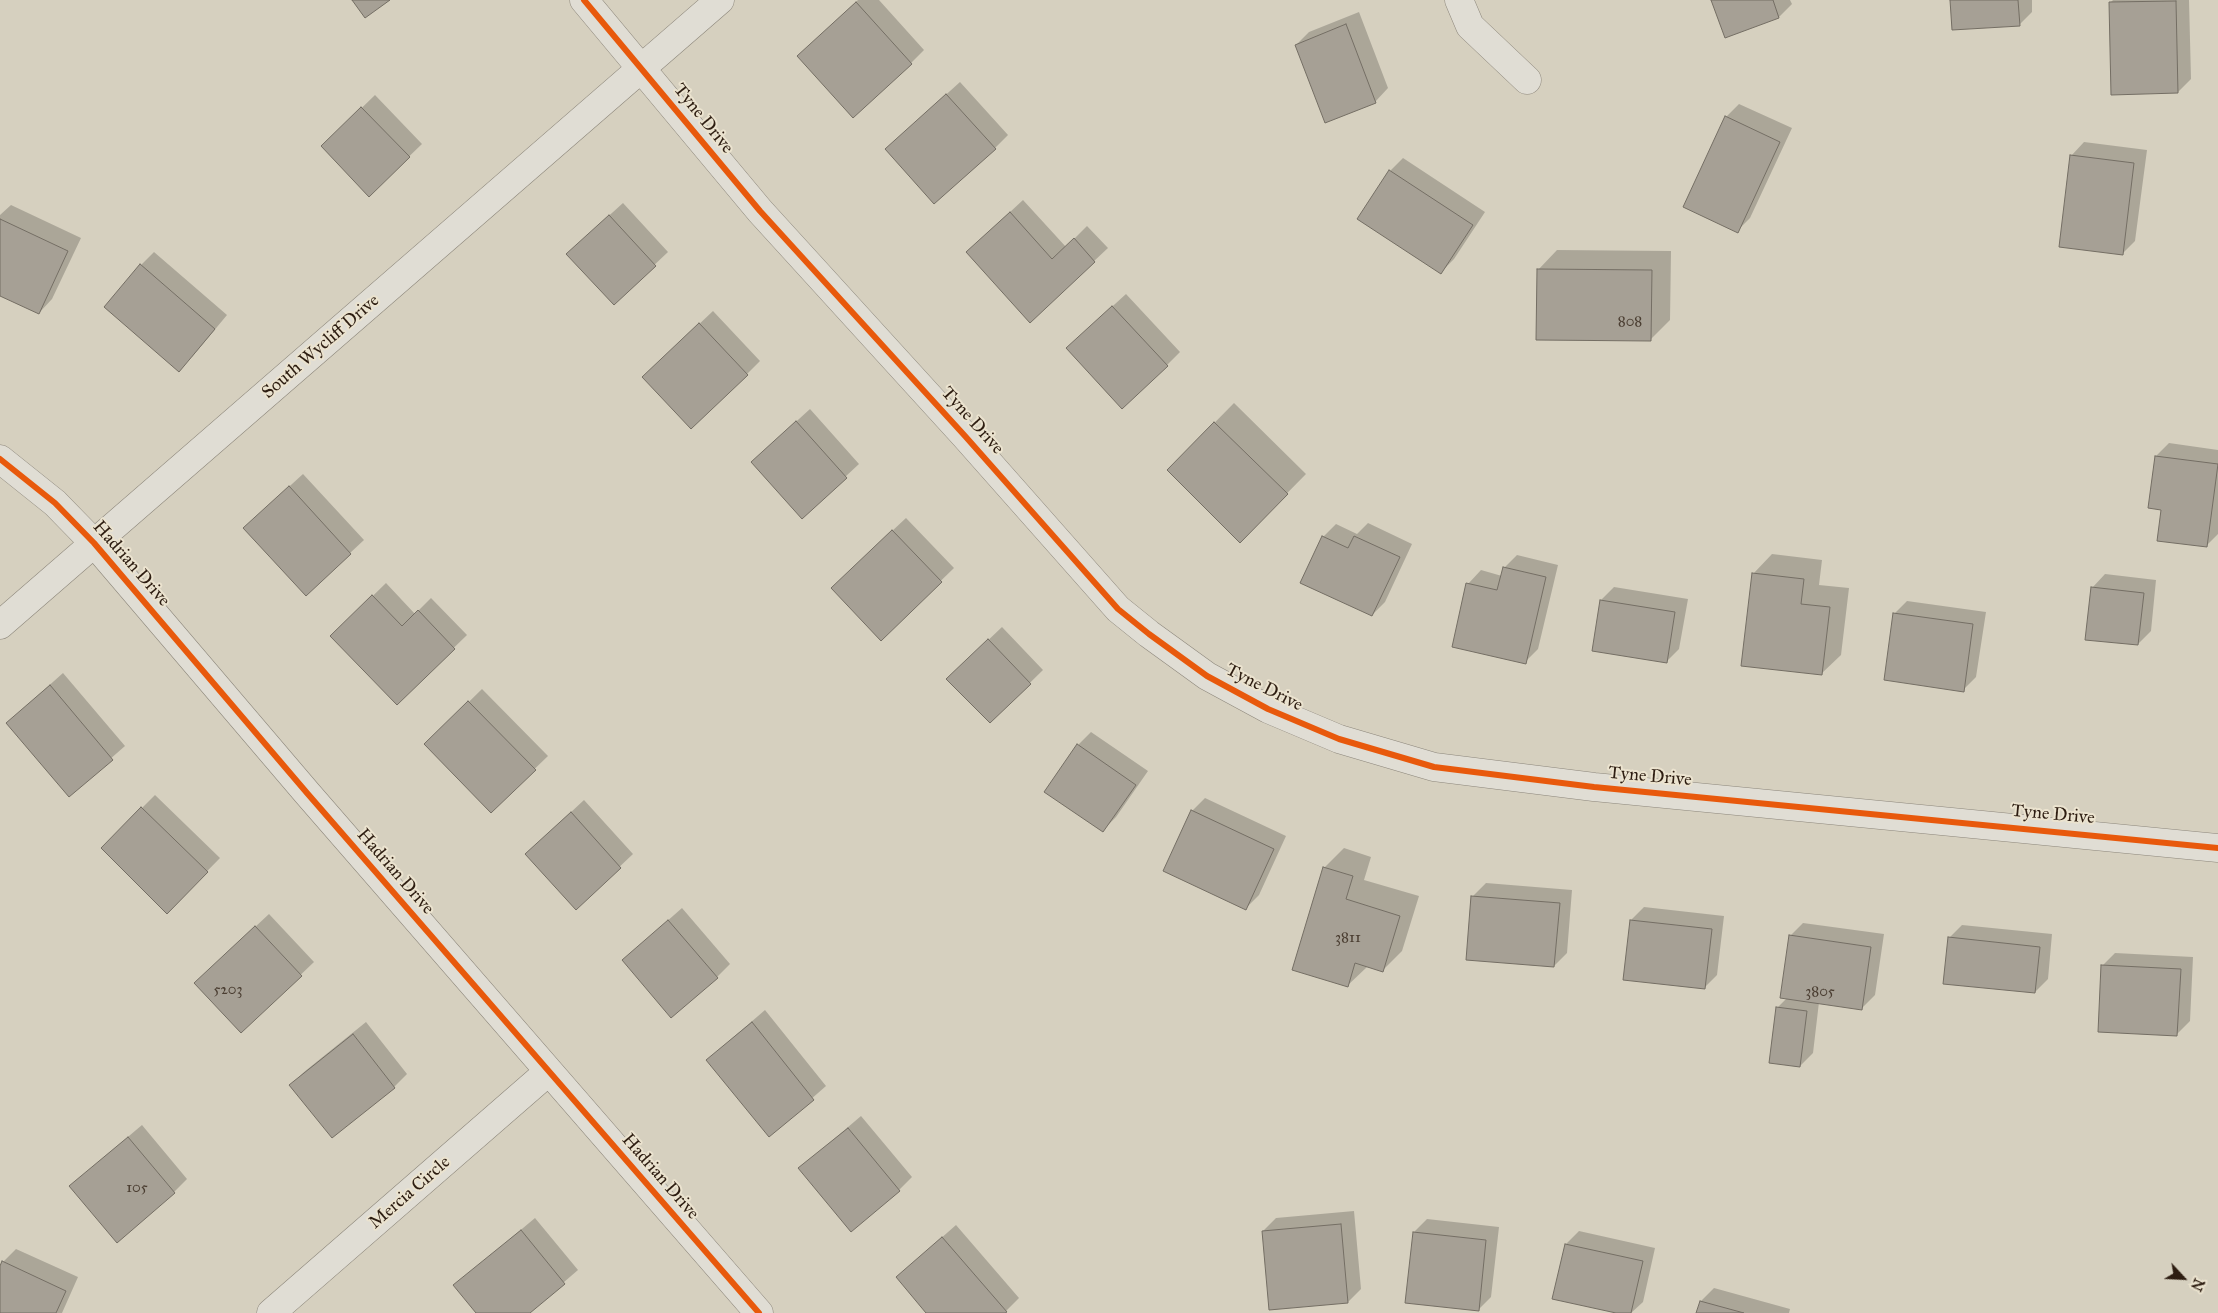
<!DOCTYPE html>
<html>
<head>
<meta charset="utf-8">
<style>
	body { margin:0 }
	#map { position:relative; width:2218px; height:1313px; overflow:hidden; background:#d6d0bf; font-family:"IM FELL Great Primer",serif }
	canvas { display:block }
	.north { position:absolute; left:2158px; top:1253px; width:50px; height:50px; -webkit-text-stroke:4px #ebe3cf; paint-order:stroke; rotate:115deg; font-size:14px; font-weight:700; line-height:20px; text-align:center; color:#2d1d11 }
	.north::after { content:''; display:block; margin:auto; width:18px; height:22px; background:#2d1d11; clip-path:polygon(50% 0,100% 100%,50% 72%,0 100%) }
</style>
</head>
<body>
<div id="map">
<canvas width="2218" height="1313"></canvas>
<div class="north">N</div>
</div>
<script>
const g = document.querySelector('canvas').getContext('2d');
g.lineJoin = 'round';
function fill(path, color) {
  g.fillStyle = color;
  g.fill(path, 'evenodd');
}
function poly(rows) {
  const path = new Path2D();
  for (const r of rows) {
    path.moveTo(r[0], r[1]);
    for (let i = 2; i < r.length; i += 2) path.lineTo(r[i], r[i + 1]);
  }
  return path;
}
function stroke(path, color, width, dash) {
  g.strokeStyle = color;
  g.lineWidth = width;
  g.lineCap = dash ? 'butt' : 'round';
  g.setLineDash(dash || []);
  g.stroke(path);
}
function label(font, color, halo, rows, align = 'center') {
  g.font = font + ' "IM FELL Great Primer",serif';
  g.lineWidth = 4;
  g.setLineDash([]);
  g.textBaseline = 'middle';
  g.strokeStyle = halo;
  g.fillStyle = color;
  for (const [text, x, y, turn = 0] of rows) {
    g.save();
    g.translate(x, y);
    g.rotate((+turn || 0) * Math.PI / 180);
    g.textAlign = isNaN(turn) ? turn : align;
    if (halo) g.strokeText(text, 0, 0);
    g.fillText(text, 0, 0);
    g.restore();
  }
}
const shadow = poly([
	[858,0,879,0,924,50,911,63,811,44],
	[1712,0,1790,0,1792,4,1779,17],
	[1951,0,2032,0,2032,12,2019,25],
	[2113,0,2189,0,2191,79,2178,92,2111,2],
	[1359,12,1388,88,1375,102,1296,45,1309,32],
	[960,82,1008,135,995,148,899,137],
	[375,95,422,144,369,195,336,133],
	[1739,104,1792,128,1750,218,1737,231,1726,117],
	[2084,142,2147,150,2135,241,2122,254,2071,156],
	[1403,158,1485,212,1454,259,1441,272,1390,171],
	[1023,200,1066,247,1087,226,1108,248,1030,321,981,239],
	[623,203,668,252,614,303,581,241],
	[11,205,81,238,52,299,39,313,0,294,0,215],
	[1557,250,1671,251,1670,320,1651,339,1538,270],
	[154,252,227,315,192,357,141,265],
	[1126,294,1180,352,1167,365,1081,335],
	[713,311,760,361,747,374,657,364],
	[1234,403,1306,474,1240,541,1168,470],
	[810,409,859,464,802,517,766,449],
	[2169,443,2218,450,2218,534,2206,546,2162,509,2156,456],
	[303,474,364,540,306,594,258,515],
	[906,518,954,568,881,639,845,575],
	[1368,523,1412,544,1385,602,1372,615,1323,537,1336,524,1357,534],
	[1772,554,1822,560,1819,585,1849,588,1841,655,1821,674,1753,574],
	[1517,555,1558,565,1538,649,1525,662,1468,584,1481,570,1502,576,1504,568],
	[2105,574,2156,580,2151,631,2138,644,2092,588],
	[386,583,415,614,431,598,467,635,397,703,332,636],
	[1614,587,1688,599,1679,649,1666,662,1601,600],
	[1907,601,1986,612,1976,677,1963,690,1894,614],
	[1002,627,1043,670,990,722,961,666],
	[63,673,125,746,69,795,7,723],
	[482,689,548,756,491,811,426,744],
	[1091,732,1148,771,1116,817,1103,830,1078,745],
	[155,795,220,858,167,912,102,848],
	[1205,798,1286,836,1259,895,1246,908,1192,811],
	[584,800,633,854,576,908,540,841],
	[1344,848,1371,857,1364,880,1419,896,1402,951,1383,970,1367,967,1347,986,1324,868],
	[1486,883,1572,890,1567,953,1554,966,1473,896],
	[1644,907,1724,916,1717,975,1704,988,1631,920],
	[682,908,730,964,717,977,623,960],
	[269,914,314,962,242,1031,209,970],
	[1803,923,1884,934,1875,995,1862,1008,1819,1002,1813,1053,1800,1066,1777,1008,1787,998,1790,936],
	[1962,925,2052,934,2048,979,2035,992,1949,938],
	[2115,953,2193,957,2190,1021,2177,1034,2102,966],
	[765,1010,826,1086,769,1136,707,1060],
	[366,1022,407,1074,394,1087,291,1085,304,1072],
	[861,1116,912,1177,899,1190,800,1168],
	[142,1125,187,1179,174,1192,84,1174],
	[1354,1211,1361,1289,1348,1302,1263,1231,1276,1218],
	[535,1218,578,1270,528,1313,478,1313,455,1285],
	[1427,1219,1499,1227,1491,1297,1478,1310,1414,1232],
	[956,1225,1019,1298,1004,1313,928,1313,897,1277],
	[1579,1231,1655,1248,1643,1302,1631,1313,1621,1313,1566,1244],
	[16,1249,78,1277,62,1313,0,1313,0,1269,3,1262],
	[1714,1288,1790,1309,1789,1313,1698,1313,1701,1301]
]);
const building = poly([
	[352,0,390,0,365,18,352,0],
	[1711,0,1773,0,1779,18,1725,38,1711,0],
	[1950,0,2018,0,2020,26,1952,30,1950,0],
	[2176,1,2178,93,2111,95,2109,2,2176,1],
	[856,2,912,64,853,118,797,56,856,2],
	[1346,24,1376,103,1325,123,1295,45,1346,24],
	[946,94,996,149,934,204,885,149,946,94],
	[361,107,410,157,369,197,321,146,361,107],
	[1725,116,1780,142,1738,233,1683,207,1725,116],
	[2070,155,2134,163,2123,255,2059,247,2070,155],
	[1389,170,1473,225,1441,274,1357,219,1389,170],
	[1010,212,1052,259,1074,238,1095,262,1030,323,966,252,1010,212],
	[609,215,656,266,614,305,566,254,609,215],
	[0,219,68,251,39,314,0,296,0,219],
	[140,264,215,329,179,372,104,307,140,264],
	[1537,269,1652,270,1651,341,1536,340,1537,269],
	[1112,306,1168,366,1122,409,1066,348,1112,306],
	[699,323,748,375,691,429,642,377,699,323],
	[796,421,847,478,802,519,751,462,796,421],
	[1214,422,1288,494,1240,543,1167,470,1214,422],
	[2155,456,2218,464,2207,547,2157,541,2161,510,2148,508,2155,456],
	[289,486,351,554,306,596,243,528,289,486],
	[892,530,942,582,881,641,831,588,892,530],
	[1322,536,1348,548,1354,536,1400,557,1372,616,1300,583,1322,536],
	[1503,567,1546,577,1526,664,1452,647,1466,583,1497,590,1503,567],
	[1752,573,1804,579,1801,604,1830,607,1822,675,1741,666,1752,573],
	[2091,587,2144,593,2138,645,2085,640,2091,587],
	[372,595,402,626,418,610,455,649,397,705,330,636,372,595],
	[1600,600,1675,612,1667,663,1592,651,1600,600],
	[1893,613,1973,624,1964,692,1884,680,1893,613],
	[988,639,1031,684,990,723,946,679,988,639],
	[50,685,113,760,69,797,6,723,50,685],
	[468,701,536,770,491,813,424,744,468,701],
	[1077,744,1136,785,1103,832,1044,792,1077,744],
	[141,807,208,872,167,914,101,848,141,807],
	[1191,810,1274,849,1246,910,1163,871,1191,810],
	[571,812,621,868,576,910,525,854,571,812],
	[1323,867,1353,876,1346,899,1400,916,1383,972,1355,963,1348,987,1292,970,1323,867],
	[1471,896,1560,903,1554,967,1466,960,1471,896],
	[668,920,718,978,671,1018,622,960,668,920],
	[1630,920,1712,929,1705,989,1623,980,1630,920],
	[255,926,302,976,241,1033,194,983,255,926],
	[1789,935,1871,947,1862,1010,1780,998,1789,935],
	[1948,937,2040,947,2035,993,1943,984,1948,937],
	[2101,965,2181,969,2177,1036,2098,1032,2101,965],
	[1776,1007,1807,1011,1800,1067,1769,1063,1776,1007],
	[752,1022,814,1100,769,1137,706,1060,752,1022],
	[353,1034,395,1088,332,1138,289,1085,353,1034],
	[848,1128,900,1191,851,1232,798,1168,848,1128],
	[128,1137,175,1193,117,1243,69,1186,128,1137],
	[1341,1224,1348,1303,1269,1310,1262,1231,1341,1224],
	[521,1230,565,1284,530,1313,476,1313,453,1285,521,1230],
	[1413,1232,1486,1240,1479,1311,1405,1303,1413,1232],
	[942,1237,1007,1312,1005,1313,926,1313,896,1277,942,1237],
	[1565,1244,1643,1261,1631,1313,1616,1313,1552,1299,1565,1244],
	[2,1261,66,1291,56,1313,0,1313,0,1266,2,1261],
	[1700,1301,1744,1313,1696,1313,1700,1301]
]);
const minor = poly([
	[584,0,760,211,965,436,1118,609,1149,634,1207,676,1268,709,1339,739,1434,767,1594,787,2218,848],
	[1459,0,1470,26,1527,80],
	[0,459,55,503,94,543,307,793,759,1313],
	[0,625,720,0],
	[271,1313,548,1072]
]);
const cycleway = poly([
	[584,0,760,211,965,436,1118,609,1149,634,1207,676,1268,709,1339,739,1434,767,1594,787,2218,848],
	[0,459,55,503,94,543,307,793,759,1313]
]);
const numberNames = [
	["808",1630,322],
	["3811",1348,938],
	["5203",228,990],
	["3805",1820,992],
	["105",137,1188]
];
const streetNames = [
	["Tyne Drive",703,119,51],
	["South Wycliff Drive",321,347,-41],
	["Tyne Drive",972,421,48],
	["Hadrian Drive",131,564,49],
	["Tyne Drive",1264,688,27],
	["Tyne Drive",1650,777,5],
	["Tyne Drive",2053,815,5],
	["Hadrian Drive",395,872,49],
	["Hadrian Drive",660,1177,49],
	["Mercia Circle",410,1193,-41]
];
fill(shadow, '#0003');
fill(building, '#a6a095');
stroke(building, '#746e64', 1);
stroke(minor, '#8c867b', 29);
stroke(minor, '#e0ddd4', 28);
stroke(cycleway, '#e8590c', 6);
label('15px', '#4b3e32', null, numberNames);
label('18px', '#2d1d11', '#ebe3cf', streetNames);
</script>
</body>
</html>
